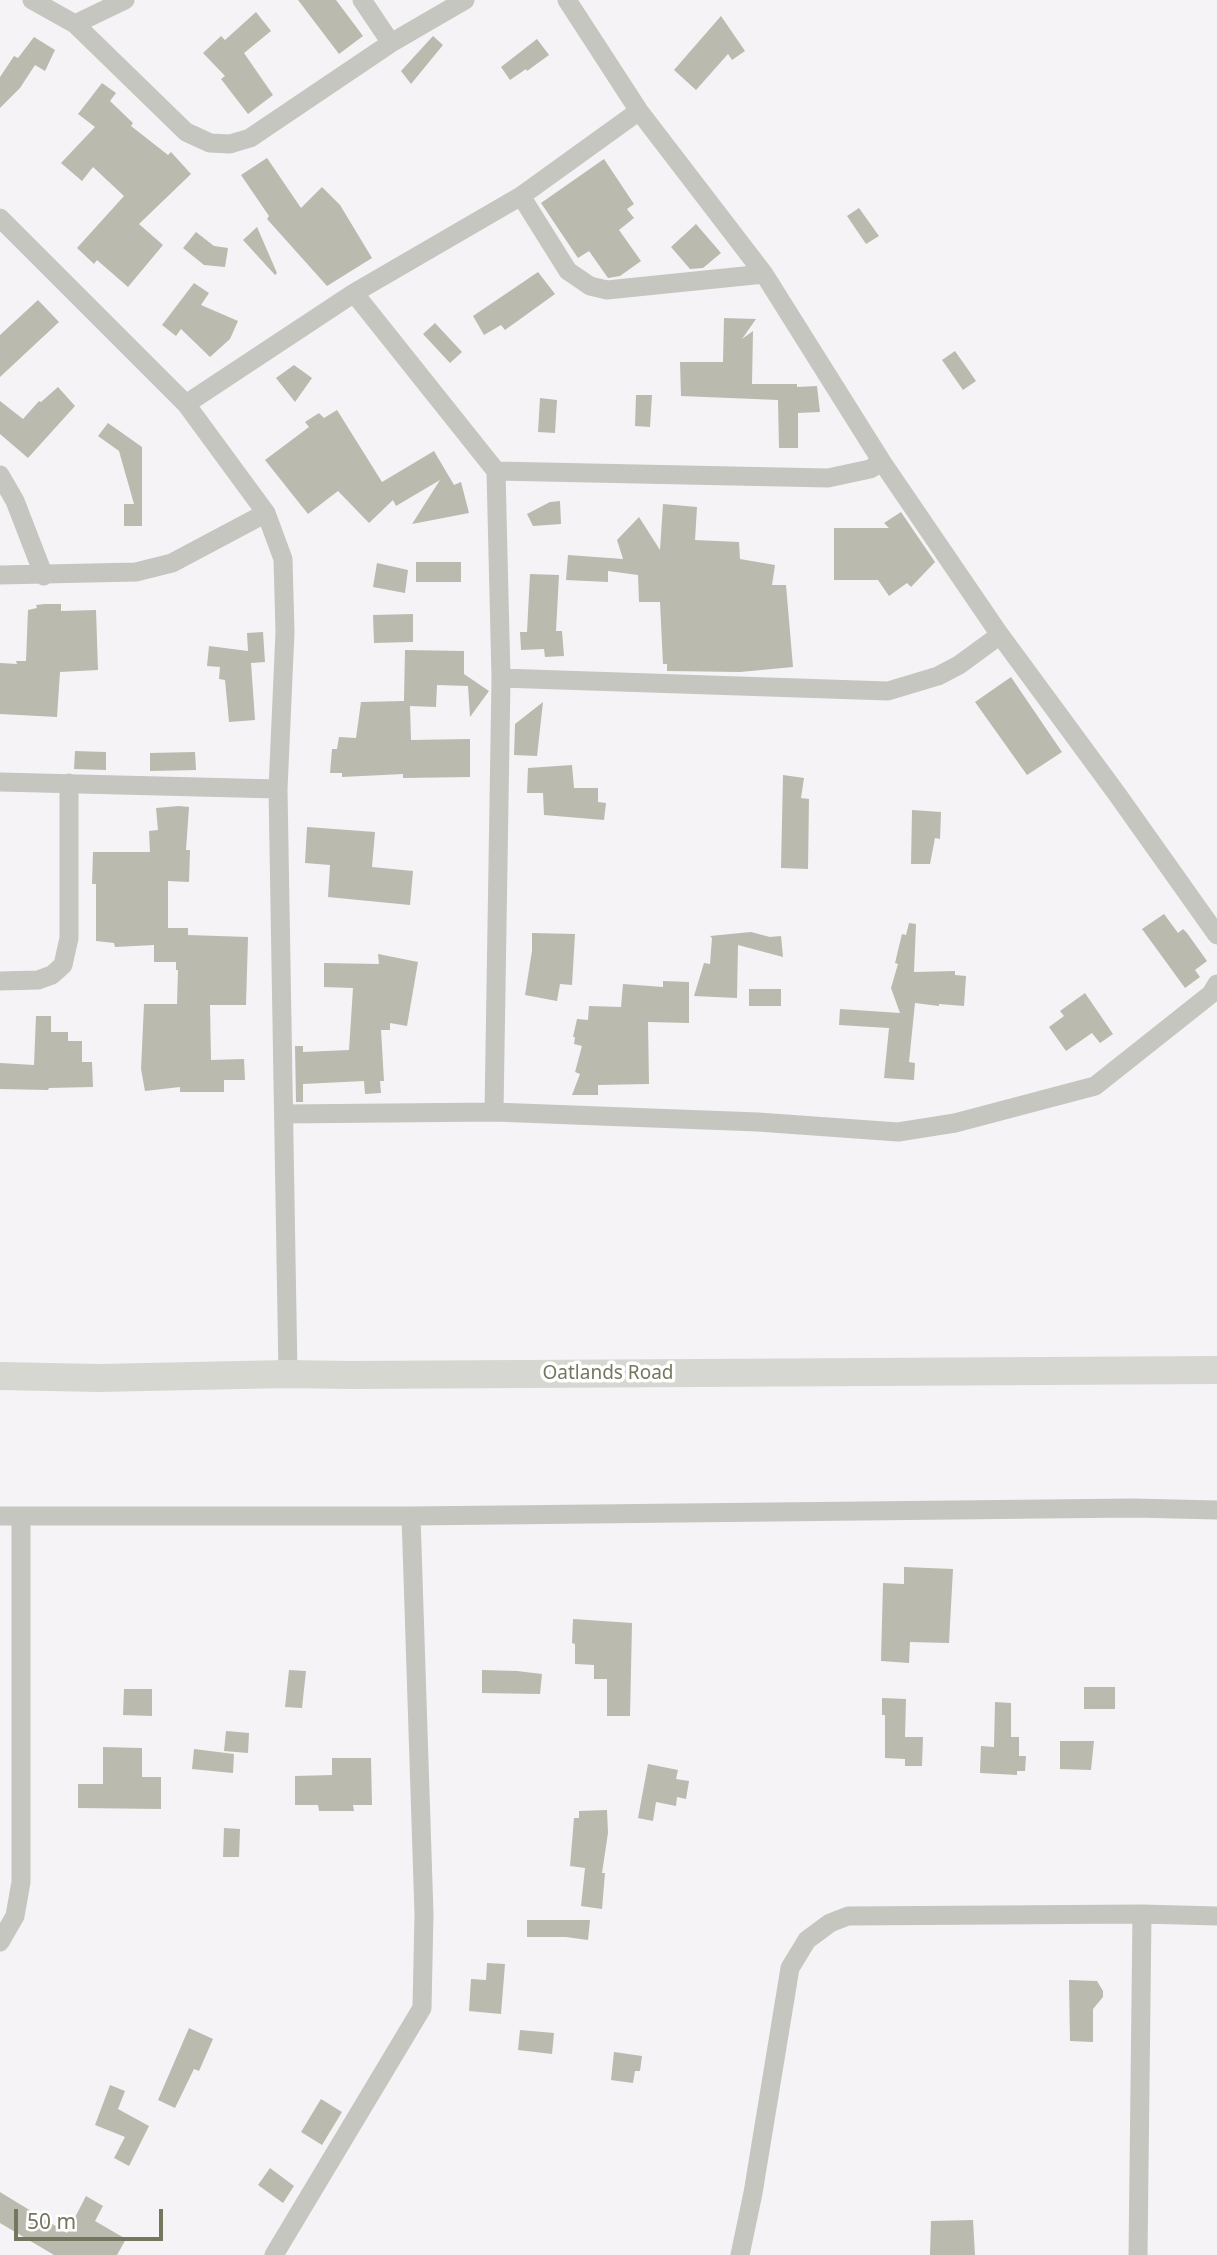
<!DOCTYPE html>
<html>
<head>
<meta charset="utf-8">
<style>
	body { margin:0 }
	#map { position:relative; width:1217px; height:2255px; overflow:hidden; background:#f5f3f6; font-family:"Noto Sans",sans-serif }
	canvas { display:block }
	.scale { position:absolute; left:14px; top:2209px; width:149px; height:32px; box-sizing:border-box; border:4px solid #74775e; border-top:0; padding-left:9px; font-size:21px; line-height:24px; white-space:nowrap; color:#74775e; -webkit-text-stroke:5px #fff; paint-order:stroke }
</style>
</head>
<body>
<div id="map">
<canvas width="1217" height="2255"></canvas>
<div class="scale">50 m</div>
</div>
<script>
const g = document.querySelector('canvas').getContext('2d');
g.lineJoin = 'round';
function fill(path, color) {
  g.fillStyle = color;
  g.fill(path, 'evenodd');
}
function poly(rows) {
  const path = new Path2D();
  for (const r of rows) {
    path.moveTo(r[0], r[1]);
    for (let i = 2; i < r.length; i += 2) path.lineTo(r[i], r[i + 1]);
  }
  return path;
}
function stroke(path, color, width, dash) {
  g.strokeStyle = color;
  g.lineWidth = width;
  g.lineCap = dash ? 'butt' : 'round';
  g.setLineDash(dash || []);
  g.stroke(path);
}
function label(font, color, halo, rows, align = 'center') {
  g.font = font + ' "Noto Sans",sans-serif';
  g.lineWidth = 7;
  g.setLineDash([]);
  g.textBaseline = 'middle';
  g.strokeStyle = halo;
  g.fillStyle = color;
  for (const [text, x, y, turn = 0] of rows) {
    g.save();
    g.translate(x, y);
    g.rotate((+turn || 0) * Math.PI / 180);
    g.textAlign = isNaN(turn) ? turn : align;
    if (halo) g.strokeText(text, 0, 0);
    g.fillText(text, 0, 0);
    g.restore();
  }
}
const building = poly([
	[298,0,336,0,363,36,339,54],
	[256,12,271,31,244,53,273,95,248,114,221,79,225,76,203,53,221,36,225,40],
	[721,16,745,51,732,60,728,54,696,90,674,70],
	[433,36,443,45,411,84,401,71],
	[34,37,55,50,45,71,35,65,20,88,0,108,0,77,14,56,18,58],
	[537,39,549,55,527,71,526,69,510,80,501,67],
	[102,83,116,93,110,101,133,123,131,126,168,155,171,152,191,174,139,224,163,245,128,287,97,260,94,264,77,248,124,196,93,167,82,181,61,163,95,127,78,114],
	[267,158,301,208,322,187,340,205,372,258,327,286,267,219,269,216,241,175],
	[604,159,634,204,627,209,634,218,619,230,641,261,620,276,608,278,589,251,578,258,541,203],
	[859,208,879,236,866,244,847,216],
	[696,224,721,253,703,268,690,269,671,247],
	[257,227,277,273,275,275,243,240],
	[196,232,214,246,228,248,225,267,204,265,183,248],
	[538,272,555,294,505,330,501,325,484,335,473,316],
	[194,283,209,293,201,305,238,321,230,339,210,357,181,329,176,336,162,325],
	[38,300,59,322,0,377,0,335],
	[724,318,756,319,742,339,753,331,752,384,797,384,797,387,817,386,820,412,798,413,798,448,779,448,778,400,681,396,680,362,723,362],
	[435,323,462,352,450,363,423,334],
	[955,351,976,381,963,390,942,360],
	[294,365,312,378,295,402,276,378],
	[58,387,75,406,28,458,0,434,0,401,23,419,39,401,41,402],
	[636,395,652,395,650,427,635,426],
	[540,398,557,400,555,433,538,432],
	[337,410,382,482,434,451,454,485,461,482,469,513,412,524,440,480,396,506,393,500,369,523,338,491,308,514,265,460,309,427,305,422,319,413,324,418],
	[108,423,142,447,142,526,124,526,124,504,134,504,119,451,98,436],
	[560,501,561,524,533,526,527,514,550,502],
	[663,504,697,507,695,540,739,542,740,559,775,565,772,585,786,585,793,667,740,672,667,671,667,664,663,664,660,602,639,602,638,575,608,571,608,582,566,580,568,555,623,559,617,540,639,517,660,550],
	[901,512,935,562,911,587,907,583,889,596,878,580,834,580,834,528,889,528,884,523],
	[416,562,461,562,461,582,416,582],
	[377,563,408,570,405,593,373,587],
	[530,574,559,575,556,631,562,631,564,656,545,657,544,649,521,650,520,632,527,632],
	[45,604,61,604,61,611,96,610,98,670,60,672,57,717,0,714,0,663,17,664,16,661,26,661,28,610,37,608,36,605],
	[413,614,413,642,374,643,373,615],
	[263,632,265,662,251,663,255,720,229,722,225,680,219,679,220,667,207,666,209,646,248,651,247,633],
	[405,650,464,651,464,674,489,691,470,717,468,686,437,685,436,707,410,706,411,740,470,739,470,777,403,778,403,774,342,777,342,773,330,773,332,749,337,749,339,737,356,738,361,702,404,701],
	[1011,677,1062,752,1027,775,975,702],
	[543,702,537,756,514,755,515,724],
	[75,751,106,752,106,770,74,769],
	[195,752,196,770,150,771,150,753],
	[572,765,574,788,598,788,598,802,606,803,604,820,544,815,543,793,527,793,528,768],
	[783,775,804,778,801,798,809,799,808,869,781,868],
	[179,806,189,807,186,850,190,850,189,882,168,881,168,928,188,928,188,935,248,937,246,1005,210,1005,211,1060,244,1059,245,1080,224,1080,224,1092,180,1092,180,1087,145,1091,141,1069,144,1004,177,1004,178,970,176,970,176,962,154,962,154,945,115,947,114,943,96,941,96,884,92,884,93,852,150,852,149,831,158,830,156,808],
	[912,810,941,812,940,839,935,838,930,864,911,864],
	[307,827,375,832,372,867,413,871,410,905,328,897,330,865,305,863],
	[1164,914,1178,933,1183,929,1187,933,1207,961,1195,970,1200,977,1185,988,1142,929],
	[909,923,916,924,914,972,955,971,955,975,966,976,964,1006,939,1004,939,1006,915,1003,909,1062,915,1063,914,1080,884,1078,889,1028,839,1025,840,1009,900,1013,891,988,898,964,895,963,902,934,906,935],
	[751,932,770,937,781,936,783,957,738,945,737,998,694,996,704,963,710,964,712,938,710,936],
	[532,933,575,934,572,985,560,984,557,1001,525,995,532,951],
	[378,954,418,962,407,1026,390,1023,390,1030,381,1030,384,1081,380,1081,381,1093,365,1094,364,1081,303,1084,303,1102,296,1102,295,1046,303,1046,303,1052,349,1050,353,988,324,987,324,963,379,964],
	[663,981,689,982,689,1023,648,1022,649,1084,598,1085,598,1095,572,1095,580,1074,575,1072,582,1046,574,1044,575,1037,573,1037,577,1019,588,1020,589,1006,621,1007,623,984,663,987],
	[749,989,781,989,781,1006,749,1006],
	[1085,993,1113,1034,1100,1043,1092,1033,1066,1051,1049,1027,1064,1016,1060,1011],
	[36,1016,51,1016,51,1032,68,1032,68,1041,82,1041,82,1062,92,1062,93,1087,49,1088,48,1090,0,1089,0,1063,34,1065],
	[904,1567,953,1569,949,1643,910,1642,909,1663,881,1661,883,1583,904,1584],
	[573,1619,632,1623,630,1716,607,1716,607,1679,594,1679,594,1665,575,1664,575,1644,572,1643],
	[289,1670,306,1671,302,1708,285,1707],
	[482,1670,517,1671,542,1674,540,1694,482,1693],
	[1084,1687,1115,1687,1115,1709,1084,1709],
	[124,1689,152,1689,152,1716,123,1715],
	[882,1698,906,1699,905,1737,923,1737,922,1766,905,1766,905,1759,885,1758,885,1715,882,1715],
	[995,1702,1011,1703,1011,1737,1019,1737,1019,1756,1026,1756,1025,1771,1017,1771,1017,1775,980,1773,981,1746,994,1747],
	[226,1731,249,1733,248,1753,224,1751],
	[1060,1741,1094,1741,1091,1770,1060,1769],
	[103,1747,142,1748,142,1777,161,1777,161,1809,78,1808,78,1784,103,1784],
	[194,1749,234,1754,233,1773,192,1769],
	[332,1758,371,1758,372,1805,353,1805,354,1811,319,1811,318,1805,295,1805,295,1776,332,1775],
	[648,1764,678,1770,676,1779,689,1781,686,1799,677,1797,676,1806,656,1802,653,1821,638,1818],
	[607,1810,608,1833,602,1873,605,1873,602,1909,581,1906,585,1868,570,1866,574,1818,579,1818,579,1811],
	[224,1828,240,1829,239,1857,223,1857],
	[527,1920,590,1920,588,1940,566,1937,527,1937],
	[487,1963,505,1964,501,2014,469,2011,471,1979,486,1980],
	[1069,1980,1097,1981,1103,1991,1103,1997,1093,2009,1093,2042,1070,2041],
	[189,2028,213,2039,199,2071,194,2069,175,2108,158,2100],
	[520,2030,554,2033,552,2054,518,2050],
	[614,2052,642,2056,640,2071,635,2071,633,2083,611,2080],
	[110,2085,125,2091,118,2109,149,2126,129,2166,114,2158,125,2137,95,2125],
	[321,2099,342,2112,322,2145,301,2132],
	[270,2168,294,2186,283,2203,258,2185],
	[0,2192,67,2233,86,2196,103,2206,95,2221,126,2239,117,2255,54,2255,0,2223],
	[973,2220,975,2255,930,2255,931,2221]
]);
const street = poly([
	[32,0,75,24,186,132,210,143,230,144,250,138,391,43,465,0],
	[362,0,391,43],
	[567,0,639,111,764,274,882,462,1000,635,1117,794,1217,935],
	[75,24,125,0],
	[521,196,568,271,590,286,607,290,764,274],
	[0,218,186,404,266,513,283,559,285,632,278,789,288,1374],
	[186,404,354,293,521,196,639,111],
	[496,471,828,478,870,469,882,462],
	[0,475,15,501,44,576],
	[0,575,136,572,172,563,266,513],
	[501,678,888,691,938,676,959,665,1000,635],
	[0,782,278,789],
	[0,981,38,980,52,975,63,965,69,938,69,783],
	[494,1112,758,1122,898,1132,955,1123,1095,1086,1211,994,1217,984],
	[284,1114,494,1112,501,678,496,471,354,293],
	[0,1516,411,1516,1134,1508,1217,1510],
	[0,1942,15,1916,21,1882,21,1516],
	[274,2255,422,2008,424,1914,411,1516],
	[740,2255,753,2193,790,1968,807,1940,830,1923,848,1916,1142,1914,1217,1916],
	[1138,2255,1142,1914]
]);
const secondary = poly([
	[0,1376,99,1378,288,1374,351,1375,1217,1370]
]);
const streetNames = [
	["Oatlands Road",608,1374]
];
fill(building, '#babaaf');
stroke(street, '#c5c6bf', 19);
stroke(secondary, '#d6d7d0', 28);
label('19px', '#74775e', '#fff', streetNames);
</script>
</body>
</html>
